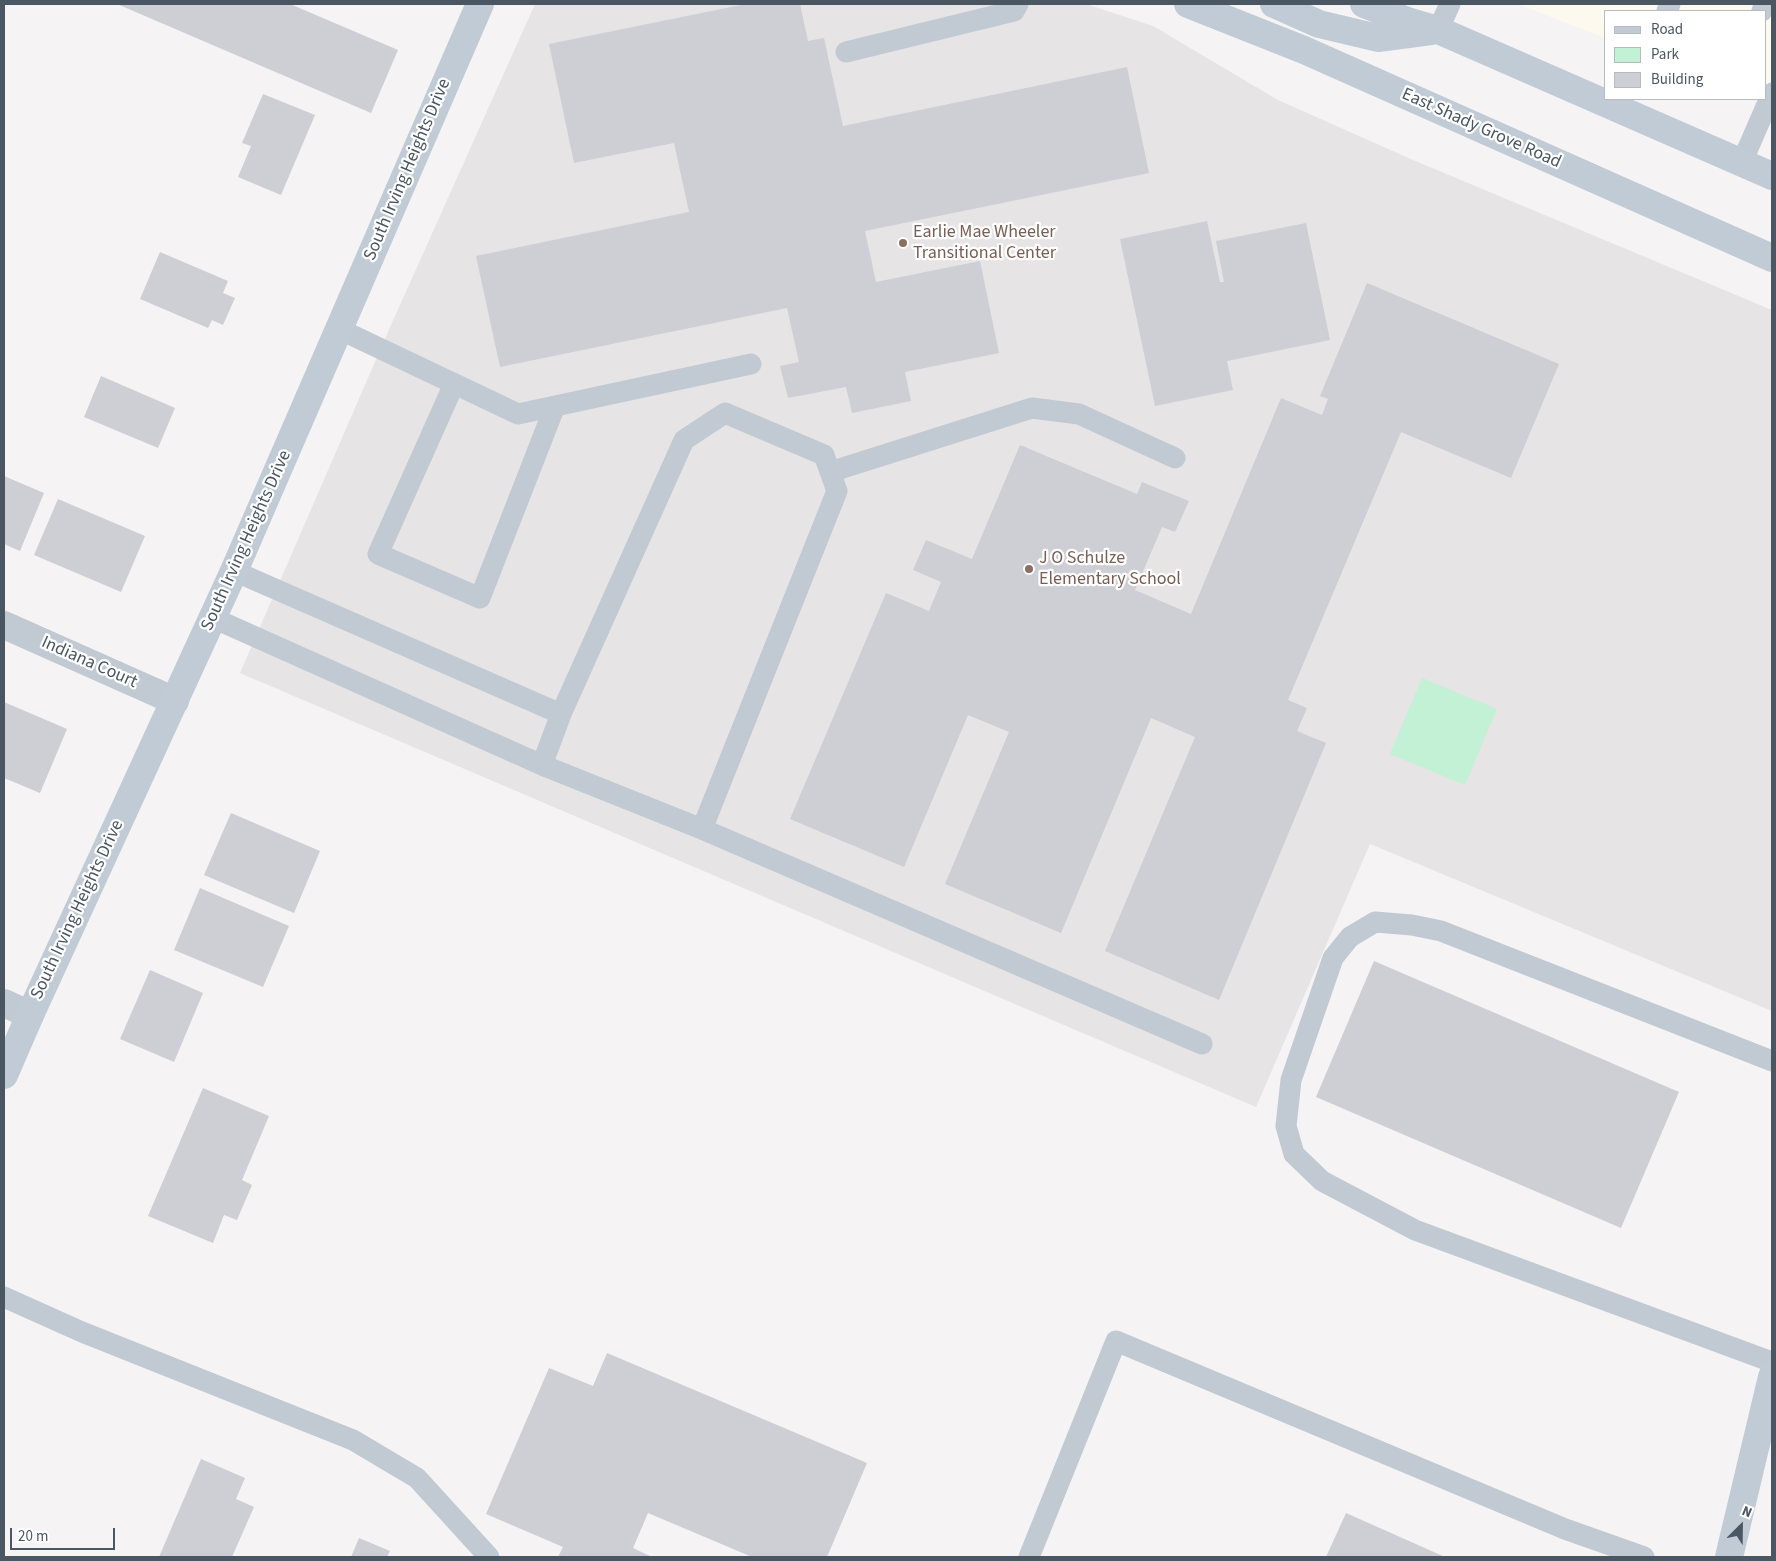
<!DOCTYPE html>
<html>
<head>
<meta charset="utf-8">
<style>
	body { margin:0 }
	#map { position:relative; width:1776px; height:1561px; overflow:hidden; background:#f5f3f3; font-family:"Source Sans 3",sans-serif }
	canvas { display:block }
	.frame { position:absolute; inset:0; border:5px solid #4a5661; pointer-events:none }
	.legend { position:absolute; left:1604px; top:10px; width:162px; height:90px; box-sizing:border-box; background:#fff; border:1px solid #b7bbc0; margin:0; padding:6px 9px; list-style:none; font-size:15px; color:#4a5661 }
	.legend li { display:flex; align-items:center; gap:10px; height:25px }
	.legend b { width:25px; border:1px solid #b7bbc0 }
	.north { position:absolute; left:1716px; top:1501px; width:50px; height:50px; -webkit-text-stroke:4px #fff; paint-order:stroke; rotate:23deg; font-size:14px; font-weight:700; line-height:20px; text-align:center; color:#4a5661 }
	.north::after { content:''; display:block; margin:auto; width:18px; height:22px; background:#4a5661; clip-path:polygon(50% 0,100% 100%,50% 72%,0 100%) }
	.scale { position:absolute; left:10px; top:1528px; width:105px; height:22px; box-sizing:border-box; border:2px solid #4a5661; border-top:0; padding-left:6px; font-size:15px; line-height:18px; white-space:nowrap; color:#4a5661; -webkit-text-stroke:4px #fff; paint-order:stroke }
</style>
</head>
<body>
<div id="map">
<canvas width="1776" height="1561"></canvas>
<div class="frame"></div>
<ul class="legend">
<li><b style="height:6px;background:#c1cbd6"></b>Road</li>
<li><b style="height:14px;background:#c3f1d5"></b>Park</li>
<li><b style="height:14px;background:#cdcfd5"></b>Building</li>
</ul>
<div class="north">N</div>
<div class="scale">20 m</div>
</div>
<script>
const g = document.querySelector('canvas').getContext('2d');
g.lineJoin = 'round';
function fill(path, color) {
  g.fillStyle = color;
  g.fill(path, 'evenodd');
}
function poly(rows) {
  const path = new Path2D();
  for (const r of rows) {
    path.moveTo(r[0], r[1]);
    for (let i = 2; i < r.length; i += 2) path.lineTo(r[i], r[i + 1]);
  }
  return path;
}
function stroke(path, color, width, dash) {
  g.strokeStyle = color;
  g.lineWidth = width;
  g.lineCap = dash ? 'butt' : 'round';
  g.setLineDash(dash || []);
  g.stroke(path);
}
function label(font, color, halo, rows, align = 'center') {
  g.font = font + ' "Source Sans 3",sans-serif';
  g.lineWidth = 4.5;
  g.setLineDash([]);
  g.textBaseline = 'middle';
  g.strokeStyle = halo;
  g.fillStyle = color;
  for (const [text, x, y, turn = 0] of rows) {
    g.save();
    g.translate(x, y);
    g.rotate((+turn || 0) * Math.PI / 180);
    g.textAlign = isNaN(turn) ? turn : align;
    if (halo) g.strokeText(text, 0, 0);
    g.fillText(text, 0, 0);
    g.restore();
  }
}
const commercial = poly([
	[1518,4,1772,4,1772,102,1765,99,1765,11,1605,11,1605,38]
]);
const education = poly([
	[535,4,1086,4,1153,26,1278,100,1413,160,1772,310,1772,1011,1370,844,1256,1107,240,673,391,325]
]);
const green = poly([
	[1422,678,1497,709,1465,785,1390,754]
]);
const building = poly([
	[117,4,290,4,398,50,371,113],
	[746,4,800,4,808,41,824,38,843,126,1127,67,1149,173,865,231,876,282,980,261,999,353,905,372,911,401,852,413,846,387,788,398,780,366,799,362,787,308,500,367,476,256,689,212,674,143,574,163,549,44],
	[263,94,315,115,281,195,238,177,251,146,242,143],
	[1207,221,1220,282,1224,282,1216,241,1306,223,1330,340,1227,361,1233,390,1155,406,1120,239],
	[160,252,228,281,223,293,235,298,223,325,212,320,208,328,140,299],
	[1367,283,1559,364,1511,478,1401,432,1288,700,1307,708,1297,731,1326,743,1219,1000,1105,951,1195,737,1151,718,1061,933,945,884,1009,732,968,715,904,867,790,819,886,593,929,611,941,582,913,570,926,540,972,559,1020,445,1137,494,1142,482,1189,501,1175,532,1162,527,1135,590,1191,614,1281,398,1322,415,1328,399,1320,396],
	[101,376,175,408,158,448,84,417],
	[4,476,44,493,20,551,4,544],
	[58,499,145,536,121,592,34,555],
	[4,702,67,729,40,793,4,778],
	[231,813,320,851,294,913,204,875],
	[200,888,289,926,263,987,174,950],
	[1374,961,1679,1092,1621,1228,1316,1097],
	[150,970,203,993,174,1062,120,1039],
	[203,1088,269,1116,242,1180,252,1185,237,1220,224,1215,213,1243,148,1216],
	[607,1353,867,1463,827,1557,752,1557,648,1513,633,1548,652,1557,558,1557,563,1547,486,1514,549,1368,593,1386],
	[201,1459,245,1478,236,1499,254,1507,232,1557,159,1557],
	[1346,1513,1445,1557,1326,1557],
	[359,1538,390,1551,387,1557,351,1557]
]);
const lane = poly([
	[1667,11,1670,4],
	[1762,11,1765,4],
	[1438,30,1450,4],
	[846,52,1014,11,1018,4],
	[1742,162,1772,93],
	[339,329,518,414,751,364],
	[454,384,378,554,480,598,555,406],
	[830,472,1032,408,1079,414,1175,458],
	[234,571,561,714],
	[213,618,542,765],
	[702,829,837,491,824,455,725,413,684,440,561,714,542,765,702,829,1202,1044],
	[1772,1061,1441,931,1412,925,1375,922,1350,937,1333,958,1291,1080,1286,1126,1294,1154,1322,1181,1415,1230,1772,1362],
	[4,1297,82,1332,353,1440,417,1478,489,1557],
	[1029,1557,1116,1341,1565,1529,1644,1557]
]);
const street = poly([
	[4,625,175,701],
	[4,1003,30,1015]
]);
const secondary = poly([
	[1188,4,1304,50,1772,258],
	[1274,4,1319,24,1378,38,1431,31],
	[1364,4,1410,22,1438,30,1772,176],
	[4,1075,30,1015,234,571,480,4],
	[1729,1557,1772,1377]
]);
const markers = [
	[903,243,5,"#8d6e63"],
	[1029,569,5,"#8d6e63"]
];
const streetNames = [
	["East Shady Grove Road",1481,129,24],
	["South Irving Heights Drive",408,170,-67],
	["South Irving Heights Drive",247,541,-66],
	["Indiana Court",89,663,24],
	["South Irving Heights Drive",78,910,-65]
];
const educationNames = [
	["Earlie Mae Wheeler",913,233],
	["Transitional Center",913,254],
	["J O Schulze",1039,559],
	["Elementary School",1039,580]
];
fill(commercial, '#fdf9ef');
fill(education, '#e6e4e5');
fill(green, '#c3f1d5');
fill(building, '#cdcfd5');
stroke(lane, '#c1cad2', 21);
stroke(street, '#c1cad2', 28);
stroke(secondary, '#c1cbd6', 28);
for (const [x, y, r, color] of markers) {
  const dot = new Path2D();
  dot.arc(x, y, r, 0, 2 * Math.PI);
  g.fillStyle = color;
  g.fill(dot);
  stroke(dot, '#fff', 2);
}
label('18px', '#4a5661', '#fff', streetNames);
label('18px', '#785e54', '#fff', educationNames, 'left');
</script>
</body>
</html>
